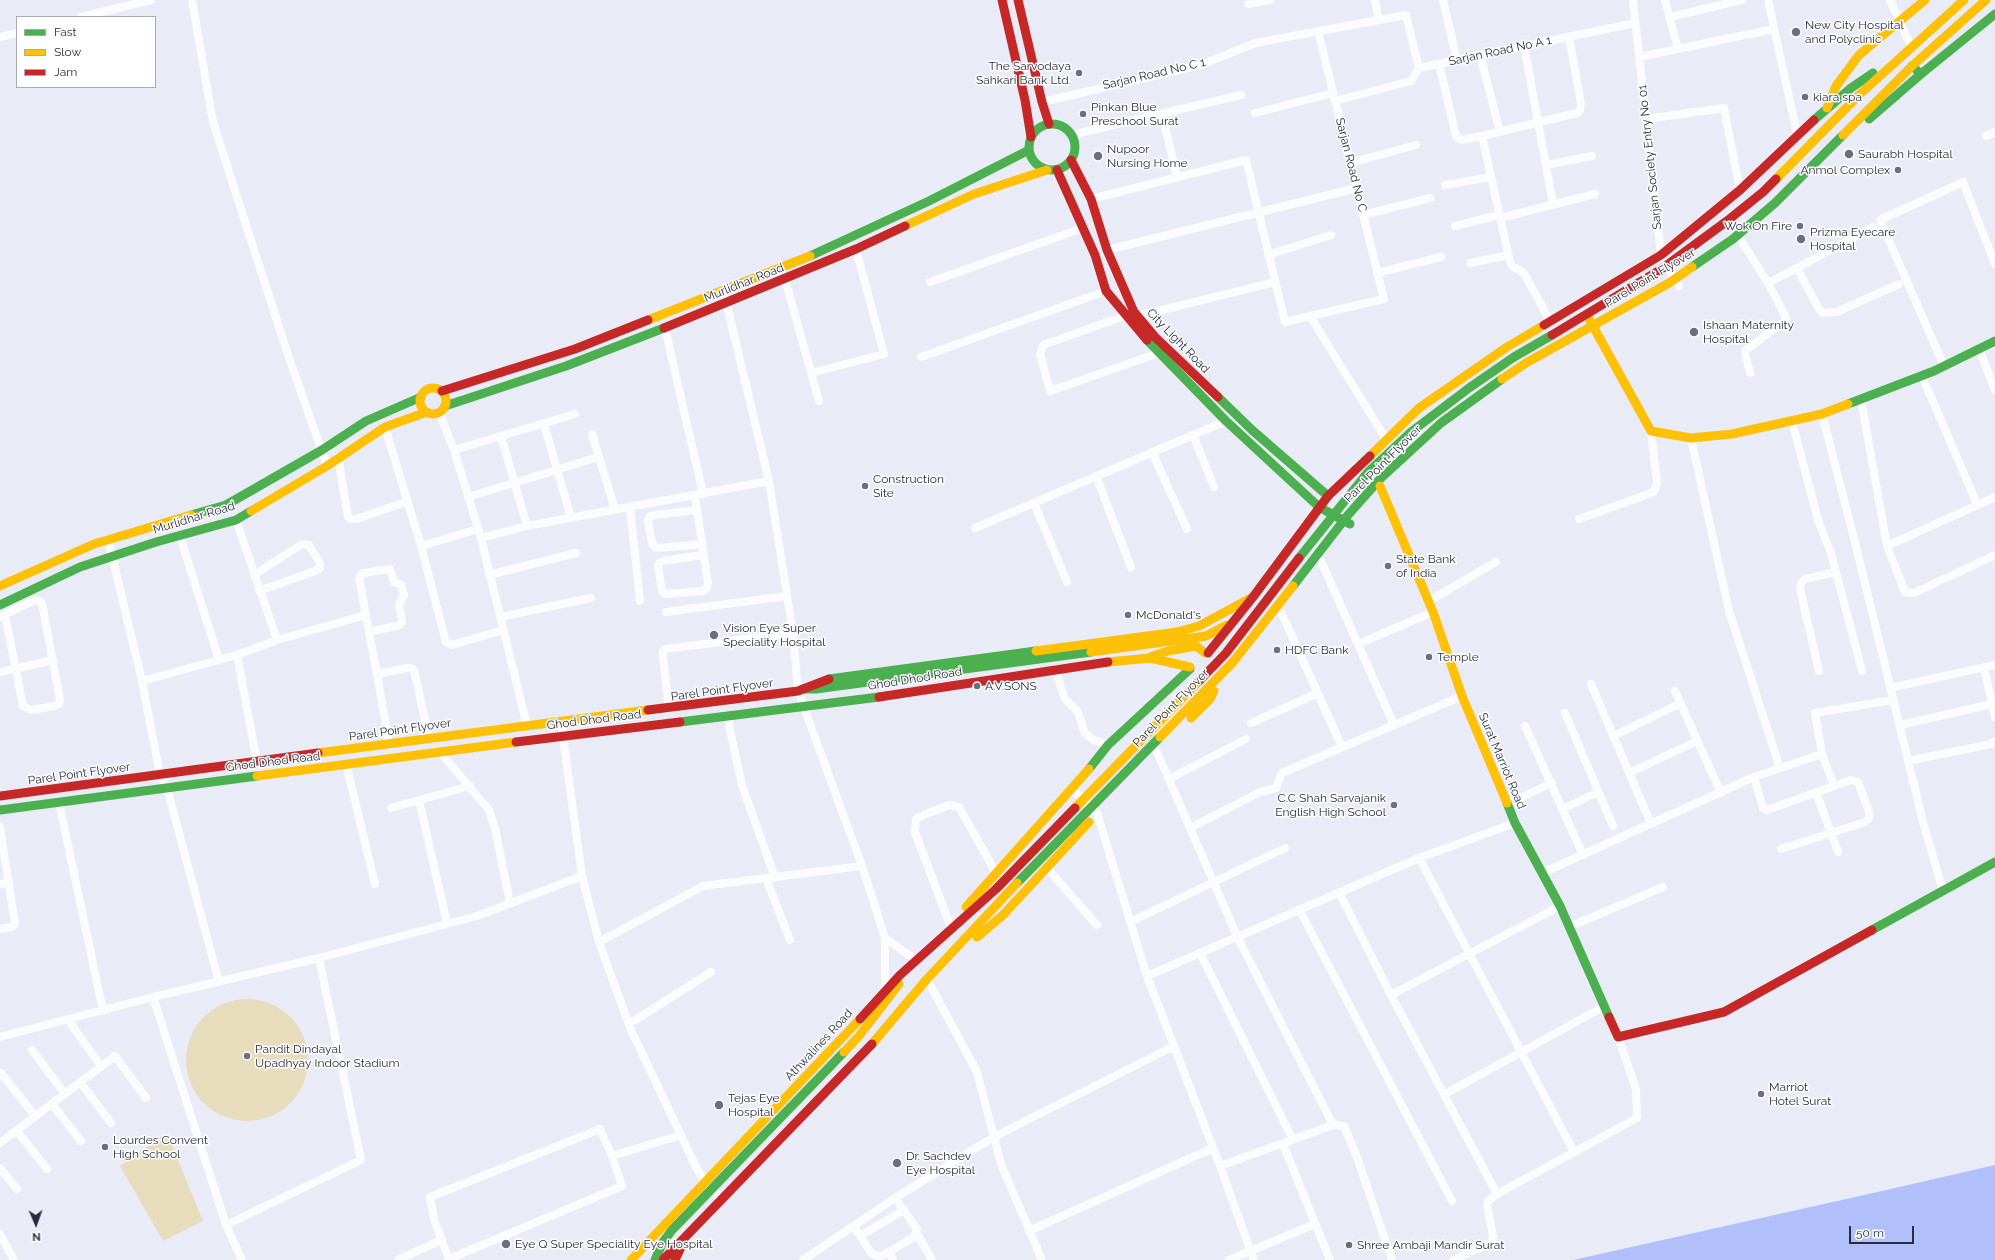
<!DOCTYPE html>
<html>
<head>
<meta charset="utf-8">
<style>
	body { margin:0 }
	#map { position:relative; width:1995px; height:1260px; overflow:hidden; background:#e9ecf7; font-family:Raleway,sans-serif }
	canvas { display:block }
	.legend { position:absolute; left:16px; top:16px; width:140px; height:72px; box-sizing:border-box; background:#fff; border:1px solid #a9abb2; margin:0; padding:5px 7px; list-style:none; font-size:12px; color:#272c3e }
	.legend li { display:flex; align-items:center; gap:8px; height:20px }
	.legend b { width:20px; border:1px solid #a9abb2 }
	.north { position:absolute; left:16px; top:1204px; width:40px; height:40px; -webkit-text-stroke:3px #fff; paint-order:stroke; rotate:178deg; font-size:11px; font-weight:700; line-height:16px; text-align:center; color:#272c3e }
	.north::after { content:''; display:block; margin:auto; width:14px; height:18px; background:#272c3e; clip-path:polygon(50% 0,100% 100%,50% 72%,0 100%) }
	.scale { position:absolute; left:1849px; top:1226px; width:65px; height:18px; box-sizing:border-box; border:2px solid #272c3e; border-top:0; padding-left:5px; font-size:12px; line-height:14px; white-space:nowrap; color:#272c3e; -webkit-text-stroke:3px #fff; paint-order:stroke }
</style>
</head>
<body>
<div id="map">
<canvas width="1995" height="1260"></canvas>
<ul class="legend">
<li><b style="height:5px;background:#4caf50"></b>Fast</li>
<li><b style="height:5px;background:#ffc107"></b>Slow</li>
<li><b style="height:5px;background:#c62828"></b>Jam</li>
</ul>
<div class="north">N</div>
<div class="scale">50 m</div>
</div>
<script>
const g = document.querySelector('canvas').getContext('2d');
g.lineJoin = 'round';
function fill(path, color) {
  g.fillStyle = color;
  g.fill(path, 'evenodd');
}
function poly(rows) {
  const path = new Path2D();
  for (const r of rows) {
    if (r.length === 3) {
      path.moveTo(r[0] + r[2], r[1]);
      path.arc(r[0], r[1], r[2], 0, 2 * Math.PI);
      continue;
    }
    path.moveTo(r[0], r[1]);
    for (let i = 2; i < r.length; i += 2) path.lineTo(r[i], r[i + 1]);
  }
  return path;
}
function stroke(path, color, width, dash) {
  g.strokeStyle = color;
  g.lineWidth = width;
  g.lineCap = dash ? 'butt' : 'round';
  g.setLineDash(dash || []);
  g.stroke(path);
}
function label(font, color, halo, rows, align = 'center') {
  g.font = font + ' Raleway,sans-serif';
  g.lineWidth = 3;
  g.setLineDash([]);
  g.textBaseline = 'middle';
  g.strokeStyle = halo;
  g.fillStyle = color;
  for (const [text, x, y, turn = 0] of rows) {
    g.save();
    g.translate(x, y);
    g.rotate((+turn || 0) * Math.PI / 180);
    g.textAlign = isNaN(turn) ? turn : align;
    if (halo) g.strokeText(text, 0, 0);
    g.fillText(text, 0, 0);
    g.restore();
  }
}
const green = poly([
	[247,1060,61],
	[167,1133,203,1221,163,1241,120,1166]
]);
const water = poly([
	[1995,1165,1995,1260,1573,1260,1882,1191]
]);
const street = poly([
	[192,0,213,122,287,352,327,466],
	[1375,0,1379,20],
	[1443,0,1457,60],
	[1633,0,1661,255,1679,286],
	[1665,0,1678,49],
	[1768,0,1797,134],
	[1890,0,1911,46],
	[1248,4,1270,0],
	[81,17,151,0],
	[1670,17,1742,0],
	[1318,31,1384,299,1310,316,1386,439],
	[0,37,17,33],
	[1524,45,1553,204],
	[1480,55,1500,132],
	[1639,57,1774,29],
	[1439,64,1456,136,1461,140,1482,136,1577,113,1580,111,1581,104,1569,36],
	[1335,101,1411,81,1419,68],
	[1042,102,1201,65,1255,43,1406,15,1419,68,1635,23],
	[1255,113,1333,93],
	[1162,114,1177,177],
	[1646,119,1724,108,1740,190],
	[1071,135,1241,95],
	[1482,136,1510,262,1513,267,1520,270,1525,275,1550,321],
	[1986,136,1995,132],
	[1350,163,1416,145],
	[1546,165,1592,156],
	[1445,185,1491,177],
	[1091,199,1246,160,1285,322,1310,316],
	[1363,215,1430,198],
	[1500,218,1595,194],
	[1455,226,1499,215],
	[1740,239,1768,283,1797,268,1819,309,1823,313,1837,312,1899,284],
	[1107,250,1357,188],
	[1268,255,1331,235],
	[1471,263,1508,255],
	[1797,268,1873,227],
	[1377,273,1441,257],
	[785,279,819,401],
	[930,282,1083,228],
	[723,289,769,481,793,633,798,691,862,866,885,938],
	[1130,314,1043,345,1040,354,1050,391,1159,353],
	[1138,316,1275,282],
	[665,328,703,494],
	[1979,349,1995,390],
	[921,357,1106,291],
	[1944,366,1880,220,1963,182,1995,264],
	[811,373,884,354,856,249],
	[1750,373,1745,354,1746,350,1784,322,1786,317,1768,283],
	[1922,376,1977,504],
	[1861,399,1887,546,1905,592,1914,593,1995,555],
	[439,412,454,450,481,538,527,726],
	[1822,414,1856,546,1923,822,1943,891],
	[1792,421,1818,520,1831,553,1862,671],
	[544,424,571,518],
	[385,427,421,546,446,642,452,645,503,630],
	[592,434,615,509],
	[1193,435,1214,487],
	[501,436,527,526],
	[1691,438,1729,611,1780,768],
	[454,450,575,414],
	[1152,452,1187,529],
	[338,457,348,517,350,519,357,519,408,501],
	[1096,476,1131,567],
	[695,496,708,583,707,588,703,591,664,594,662,591,658,566,659,563,663,561,703,555],
	[468,497,595,458],
	[1034,503,1067,582],
	[630,507,640,601],
	[697,510,654,515,649,517,648,521,652,543,655,547,660,548,702,544],
	[1579,519,1654,492,1657,483,1651,431],
	[236,520,277,640],
	[975,528,1226,421],
	[180,536,219,660],
	[481,538,527,526,769,481],
	[108,539,142,681,160,775,167,788,219,982],
	[421,546,478,529],
	[1887,546,1995,497],
	[1321,561,1394,725],
	[254,575,302,544,309,545,320,563,320,569,259,591],
	[489,575,576,553],
	[1429,601,1496,562],
	[666,612,787,596],
	[1282,614,1342,747],
	[0,617,35,600,42,603,60,700,59,704,55,706,31,710,23,706,5,615],
	[500,617,591,598],
	[369,632,400,625,402,622,399,604,404,596,402,587,400,584,394,582,390,569,363,573,359,578,369,632,377,674,389,743],
	[1358,644,1433,612],
	[237,655,257,762],
	[1984,668,1995,717],
	[1055,669,1065,699,1078,712,1085,733,1092,739,1108,745],
	[1819,671,1800,589,1801,583,1805,579,1836,572],
	[0,672,53,660],
	[377,674,407,668,411,668,414,670,429,738],
	[142,681,237,655,277,640,366,615],
	[1591,684,1651,824],
	[1890,688,1995,665],
	[1675,691,1721,793],
	[669,709,663,657,663,652,665,649,793,633],
	[1565,713,1613,826],
	[727,716,742,785,775,878],
	[561,722,582,876],
	[1251,723,1318,693],
	[1900,725,1992,704],
	[1525,726,1583,855],
	[1614,736,1681,703],
	[440,752,489,810,495,828,510,903],
	[1157,752,1237,936,1333,1125],
	[1822,754,1834,785],
	[1908,761,1991,744,1995,741],
	[346,764,375,884],
	[1629,773,1697,741],
	[1754,777,1763,808,1767,810,1851,780,1858,782,1869,811,1869,818,1865,822,1781,849],
	[1169,779,1246,739],
	[1072,789,1097,813,1147,976,1220,1166,1254,1260],
	[1816,792,1838,852],
	[419,800,447,923],
	[59,802,103,1011],
	[1507,804,1552,783],
	[391,808,470,786],
	[1563,809,1598,792],
	[0,827,15,924,12,927,0,929],
	[1190,828,1260,792,1276,788,1282,773,1462,696],
	[1419,858,1574,1152],
	[1047,868,1097,925],
	[1542,873,1754,777,1822,754,1815,713,1893,700],
	[766,878,790,940],
	[0,884,9,883],
	[1339,892,1391,995,1497,1194,1637,1118,1636,1089,1618,1037],
	[1299,909,1452,1201],
	[1130,922,1285,848],
	[950,925,915,832,916,819,919,817,949,805,959,807,996,873],
	[1569,927,1663,887],
	[599,942,703,886,862,866],
	[1200,953,1293,1140],
	[1147,976,1419,858,1515,823],
	[927,979,977,1072,1001,1164,1042,1260],
	[885,991,885,938,916,960],
	[1391,995,1560,906],
	[153,997,226,1225,242,1260],
	[68,1020,101,1066],
	[629,1024,711,972],
	[0,1037,153,997,319,958,477,916,582,876,599,942,631,1030,695,1165,705,1183,722,1199],
	[32,1050,65,1094],
	[1,1073,35,1116],
	[80,1082,111,1123],
	[1445,1094,1605,1006],
	[52,1104,81,1141],
	[17,1131,47,1169],
	[0,1143,115,1056,146,1098],
	[1283,1144,1330,1260],
	[1220,1166,1333,1125,1344,1126,1357,1157,1392,1260],
	[0,1168,17,1189],
	[226,1225,361,1160,319,958],
	[854,1226,871,1253,879,1257,889,1252,893,1260],
	[1029,1231,1213,1148],
	[916,1232,932,1260],
	[0,1234,14,1260],
	[860,1236,904,1210],
	[889,1252,914,1237,917,1229,895,1198],
	[449,1259,622,1186,612,1156],
	[398,1260,441,1240],
	[449,1260,434,1219,430,1197,600,1129,612,1156,681,1135],
	[803,1260,895,1198,994,1137,1174,1046],
	[1229,1260,1315,1224],
	[1453,1260,1492,1242,1493,1236,1487,1205,1488,1201,1497,1194]
]);
const fast = poly([
	[1921,74,1995,14],
	[1869,119,1921,74,1912,66],
	[1814,120,1851,88,1873,73],
	[1052,147,23],
	[810,256,929,201,1029,150],
	[1692,267,1733,239,1775,203,1843,135],
	[1147,340,1226,421,1319,507,1350,524],
	[1218,397,1252,430,1328,496],
	[1848,404,1934,371,1995,341],
	[445,406,566,366,664,328],
	[191,515,226,505,322,450,366,421,421,397],
	[1299,558,1368,472,1411,432,1469,388,1514,357,1552,335],
	[1293,586,1348,515,1380,479,1441,423,1502,379],
	[0,605,80,567,156,542,236,520,251,511],
	[829,679,1036,651],
	[803,689,816,689,1091,652],
	[680,722,879,697],
	[1089,769,1108,745,1190,669],
	[1507,803,1515,823,1560,906,1609,1017],
	[0,810,257,776],
	[1017,883,1160,737],
	[1872,930,1995,862],
	[655,1260,663,1242,672,1230,844,1052]
]);
const slow = poly([
	[1827,108,1836,86,1859,55,1925,0],
	[1843,135,1912,66,1986,0],
	[1776,179,1859,95,1964,0],
	[905,226,974,194,1047,170],
	[1589,319,1651,431,1691,438,1732,434,1822,414,1848,404],
	[648,320,810,256],
	[1502,379,1526,363,1669,283,1692,267],
	[433,401,13],
	[1370,456,1419,408,1507,347,1544,325],
	[1380,486,1433,612,1462,696,1507,803],
	[251,511,327,466,385,427,427,412],
	[0,586,94,544,191,515],
	[1036,651,1177,632,1199,626,1251,598],
	[1091,652,1206,636,1227,625],
	[1150,657,1168,651,1196,646,1205,653],
	[1108,662,1150,658,1190,667],
	[1191,718,1210,699,1214,691],
	[1160,737,1233,662,1293,586],
	[318,753,648,710],
	[257,776,516,742],
	[1075,808,1199,681],
	[966,907,1089,769],
	[977,937,1003,915,1089,822],
	[872,1044,927,979,1017,883],
	[844,1052,859,1036,899,984],
	[631,1260,860,1019]
]);
const jam = poly([
	[1002,0,1025,100,1031,137],
	[1018,0,1042,102,1049,124],
	[1071,160,1091,199,1107,250,1134,312,1155,337,1218,397],
	[1057,170,1095,255,1106,291,1147,340],
	[1544,325,1661,255,1740,190,1814,120],
	[664,328,856,249,905,226],
	[1552,335,1663,268,1727,221,1763,192,1776,179],
	[442,391,575,349,648,320],
	[1208,653,1253,597,1328,496,1370,456],
	[1199,681,1226,653,1299,558],
	[879,697,1108,662],
	[648,710,798,691,829,679],
	[516,742,680,722],
	[0,796,318,753],
	[1609,1017,1618,1037,1724,1012,1872,930],
	[860,1019,900,975,996,889,1075,808],
	[663,1260,872,1044],
	[675,1260,683,1243]
]);
const markers = [
	[1796,32,5,"#6b6f7f"],
	[1079,73,4,"#6b6f7f"],
	[1805,97,4,"#6b6f7f"],
	[1083,114,4,"#6b6f7f"],
	[1849,154,5,"#6b6f7f"],
	[1098,156,5,"#6b6f7f"],
	[1898,170,4,"#6b6f7f"],
	[1800,226,4,"#6b6f7f"],
	[1801,239,5,"#6b6f7f"],
	[1694,332,5,"#6b6f7f"],
	[865,486,4,"#6b6f7f"],
	[1388,566,4,"#6b6f7f"],
	[1128,615,4,"#6b6f7f"],
	[714,635,5,"#6b6f7f"],
	[1277,650,4,"#6b6f7f"],
	[1429,657,4,"#6b6f7f"],
	[977,686,4,"#6b6f7f"],
	[1394,805,4,"#6b6f7f"],
	[247,1056,4,"#6b6f7f"],
	[1761,1094,4,"#6b6f7f"],
	[719,1105,5,"#6b6f7f"],
	[105,1147,4,"#6b6f7f"],
	[897,1163,5,"#6b6f7f"],
	[506,1244,5,"#6b6f7f"],
	[1349,1245,4,"#6b6f7f"]
];
const poiNames = [
	["New City Hospital",1805,25],
	["and Polyclinic",1805,39],
	["The Sarvodaya",1071,66,"right"],
	["Sahkari Bank Ltd.",1071,80,"right"],
	["kiara spa",1813,97],
	["Pinkan Blue",1091,107],
	["Preschool Surat",1091,121],
	["Nupoor",1107,149],
	["Nursing Home",1107,163],
	["Saurabh Hospital",1858,154],
	["Anmol Complex",1890,170,"right"],
	["Wok On Fire",1792,226,"right"],
	["Prizma Eyecare",1810,232],
	["Hospital",1810,246],
	["Ishaan Maternity",1703,325],
	["Hospital",1703,339],
	["Construction",873,479],
	["Site",873,493],
	["State Bank",1396,559],
	["of India",1396,573],
	["McDonald's",1136,615],
	["Vision Eye Super",723,628],
	["Speciality Hospital",723,642],
	["HDFC Bank",1285,650],
	["Temple",1437,657],
	["A.V.SONS",985,686],
	["C.C Shah Sarvajanik",1386,798,"right"],
	["English High School",1386,812,"right"],
	["Pandit Dindayal",255,1049],
	["Upadhyay Indoor Stadium",255,1063],
	["Marriot",1769,1087],
	["Hotel Surat",1769,1101],
	["Tejas Eye",728,1098],
	["Hospital",728,1112],
	["Lourdes Convent",113,1140],
	["High School",113,1154],
	["Dr. Sachdev",906,1156],
	["Eye Hospital",906,1170],
	["Eye Q Super Speciality Eye Hospital",515,1244],
	["Shree Ambaji Mandir Surat",1357,1245]
];
const streetNames = [
	["Sarjan Road No A 1",1500,51,-12],
	["Sarjan Road No C 1",1154,74,-13],
	["Sarjan Society Entry No 01",1650,157,-96],
	["Sarjan Road No C",1351,165,76],
	["Parel Point Flyover",1650,278,-31],
	["Murlidhar Road",744,283,-22],
	["City Light Road",1178,341,46],
	["Parel Point Flyover",1383,464,-45],
	["Murlidhar Road",194,518,-17],
	["Ghod Dhod Road",915,679,-9],
	["Parel Point Flyover",722,690,-8],
	["Parel Point Flyover",1171,708,-46],
	["Ghod Dhod Road",594,720,-7],
	["Parel Point Flyover",400,730,-8],
	["Surat Marriot Road",1502,761,67],
	["Ghod Dhod Road",273,762,-7],
	["Parel Point Flyover",79,774,-8],
	["Athwalines Road",819,1045,-47]
];
fill(green, '#e7ddbc');
fill(water, '#b1c0fa');
stroke(street, '#fcfcfe', 8);
stroke(fast, '#4caf50', 9);
stroke(slow, '#ffc107', 9);
stroke(jam, '#c62828', 9);
for (const [x, y, r, color] of markers) {
  const dot = new Path2D();
  dot.arc(x, y, r, 0, 2 * Math.PI);
  g.fillStyle = color;
  g.fill(dot);
  stroke(dot, '#fff', 1.5);
}
label('12px', '#272c3e', '#fff', poiNames, 'left');
label('12px', '#272c3e', '#fff', streetNames);
</script>
</body>
</html>
